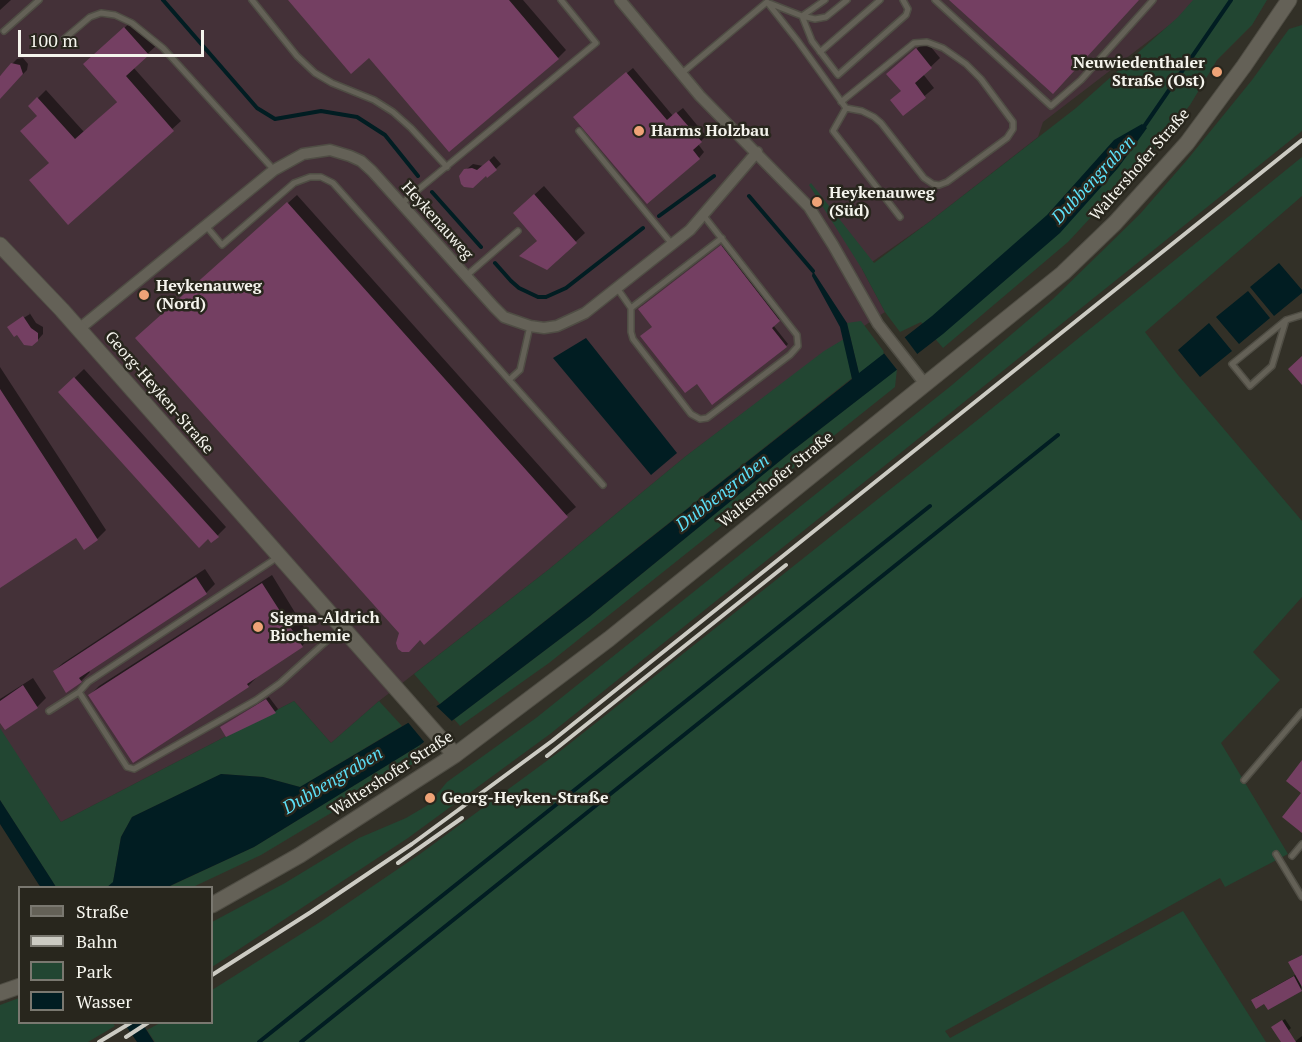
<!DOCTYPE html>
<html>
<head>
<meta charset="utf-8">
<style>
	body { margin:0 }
	#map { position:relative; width:1302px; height:1042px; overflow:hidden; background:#323027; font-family:"PT Serif",serif }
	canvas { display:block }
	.legend { position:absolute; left:18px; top:886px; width:195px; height:138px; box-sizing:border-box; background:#28261d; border:2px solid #7a7870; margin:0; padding:8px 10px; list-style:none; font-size:18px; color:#f5f4ed }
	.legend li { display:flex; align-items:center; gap:12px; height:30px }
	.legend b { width:30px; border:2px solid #7a7870 }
	.scale { position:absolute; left:18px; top:30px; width:186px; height:27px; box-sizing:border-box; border:3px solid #f5f4ed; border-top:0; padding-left:8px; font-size:18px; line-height:21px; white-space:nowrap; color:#f5f4ed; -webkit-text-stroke:4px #28261d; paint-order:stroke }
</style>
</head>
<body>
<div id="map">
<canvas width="1302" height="1042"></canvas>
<ul class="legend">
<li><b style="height:8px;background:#646157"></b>Straße</li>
<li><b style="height:8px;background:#cccbc3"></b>Bahn</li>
<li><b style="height:16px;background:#224632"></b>Park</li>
<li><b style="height:16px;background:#011d22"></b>Wasser</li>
</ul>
<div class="scale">100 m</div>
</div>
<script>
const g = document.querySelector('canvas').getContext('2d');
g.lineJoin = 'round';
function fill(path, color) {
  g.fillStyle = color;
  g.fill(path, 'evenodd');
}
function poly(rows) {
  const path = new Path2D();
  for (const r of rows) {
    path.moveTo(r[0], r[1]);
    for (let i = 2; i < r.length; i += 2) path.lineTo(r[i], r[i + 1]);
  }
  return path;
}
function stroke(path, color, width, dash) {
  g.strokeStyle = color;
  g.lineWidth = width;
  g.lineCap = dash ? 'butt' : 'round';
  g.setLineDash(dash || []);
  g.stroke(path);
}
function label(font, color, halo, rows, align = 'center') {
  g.font = font + ' "PT Serif",serif';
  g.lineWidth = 5;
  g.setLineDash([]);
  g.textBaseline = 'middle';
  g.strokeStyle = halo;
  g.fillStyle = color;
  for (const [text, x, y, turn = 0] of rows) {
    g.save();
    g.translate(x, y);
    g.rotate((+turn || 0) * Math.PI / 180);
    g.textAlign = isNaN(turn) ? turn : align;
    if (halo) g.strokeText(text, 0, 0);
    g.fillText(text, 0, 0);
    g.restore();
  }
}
const commercial = poly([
	[0,0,1194,0,1176,20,1043,122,1038,137,929,222,862,269,885,312,822,354,686,456,548,570,379,701,331,743,294,701,61,822,0,732]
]);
const green = poly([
	[1193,0,1267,0,1252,25,1217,60,1190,105,1157,146,1068,242,943,348,921,322,900,332,885,312,862,269,809,185,811,183,874,263,929,222,1076,108,1178,17],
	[1302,25,1302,131,550,734,408,838,212,967,212,922,285,883,359,838,406,818,428,805,447,782,536,718,952,385,1053,299,1140,214,1187,160,1252,80,1289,29],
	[1302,157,1302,196,1145,332,1178,375,1302,521,1302,597,1253,652,1280,680,1221,743,1288,854,1225,887,1220,878,945,1031,950,1038,1183,911,1266,1042,155,1042,147,1030,160,1023,212,1022,212,990,320,922,420,854,563,749,980,418],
	[861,321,885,353,859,374,847,323],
	[844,339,852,378,440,704,414,674,548,570,686,456,824,351],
	[897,369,895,387,549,663,460,726,454,719,589,617,792,451],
	[294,701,331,743,379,701,402,726,300,787,263,777,221,774,132,817,121,837,113,883,106,888,56,887,0,800,0,728,61,822],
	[420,745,416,762,261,855,193,887,166,888,254,847],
	[19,998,20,1022,112,1022,115,1026,88,1042,0,1042,0,1005]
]);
const water = poly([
	[1142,124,1147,128,1118,168,1060,233,943,334,792,451,589,617,420,745,254,847,174,884,166,888,106,888,113,882,121,837,132,817,221,774,263,777,300,787,440,704,852,379,840,327,812,276,813,271,847,323,859,373,932,316,1047,215,1114,140],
	[1279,263,1302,290,1302,293,1274,316,1250,287],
	[1248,291,1270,318,1239,344,1216,317],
	[1209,323,1232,351,1200,377,1178,350],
	[586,338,677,453,651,475,553,358],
	[0,800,51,879,56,887,41,887,39,885,0,824],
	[124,1023,142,1023,154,1042,137,1042]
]);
const pier = poly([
	[903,335,918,355,898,371,883,352],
	[434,704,454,723,426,744,406,720]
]);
const shadow = poly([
	[0,0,11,0,0,10],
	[290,0,523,0,566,50,558,58,369,56],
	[133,20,156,46,133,67,181,121,68,223,38,115,30,106,46,90,84,132,118,101,93,56],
	[926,41,940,58,923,74,934,88,903,114,902,90,897,65],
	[23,58,28,64,27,70,2,96,0,76,17,59],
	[633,68,673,116,683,108,706,136,698,144,704,152,699,158,581,112],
	[494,156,501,164,488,176,462,173,473,164,483,166],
	[544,186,585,233,547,268,539,241,524,204],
	[297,195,576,507,421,639,401,633,146,329],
	[724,244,781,318,773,325,788,344,786,346,654,327,642,306],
	[29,312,36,323,43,327,43,334,35,343,9,327,30,314],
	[0,367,106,530,97,539,77,536,0,586],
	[84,369,226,527,212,541,60,392],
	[205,569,215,584,206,593,88,670,90,672,81,681,54,671,63,663],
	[272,575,310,637,302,646,257,677,248,686,90,695,99,686],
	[33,678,46,698,37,707,5,728,0,721,0,699],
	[269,697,278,709,276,711,227,735,224,725],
	[1302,955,1301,989,1265,1002,1256,997,1297,974,1292,960],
	[1285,1019,1291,1028,1288,1031,1276,1025],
	[1302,1036,1302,1042,1295,1042,1298,1039]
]);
const stream = poly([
	[163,0,257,108,275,119,321,111,357,117,385,135,418,176],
	[1143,128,1231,0],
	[432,192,481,247],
	[749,196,813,271],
	[659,216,714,176],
	[495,263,511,281,519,288,538,297,546,297,566,288,643,228],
	[259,1042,930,506],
	[301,1042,1058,435]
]);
const building = poly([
	[288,0,509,0,559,59,449,152,369,58,351,74],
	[949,0,1139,0,1053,94],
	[124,27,149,55,126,76,174,131,68,225,29,180,49,163,20,131,37,116,28,106,37,97,75,139,117,102,83,64],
	[916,48,932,68,915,83,926,98,903,116,890,100,901,91,886,74],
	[11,63,20,65,23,74,0,99,0,76],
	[626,72,667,120,676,112,702,142,693,150,700,159,647,204,573,117],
	[489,160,497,170,487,178,486,176,473,188,464,187,461,184,459,176,464,169,472,168,477,170],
	[534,194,577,243,547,270,519,256,537,241,513,213],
	[287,202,568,517,424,645,420,640,409,652,402,652,398,649,396,643,399,633,135,338],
	[721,245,780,321,772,328,787,347,712,405,697,384,685,393,640,336,652,327,638,309],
	[23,316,31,328,38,333,38,341,32,346,24,345,17,335,14,337,7,327],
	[1302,356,1302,385,1288,369],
	[74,377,219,537,211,543,208,539,199,548,58,392],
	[0,389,98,540,84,550,76,538,0,588],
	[196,577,207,594,79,678,82,682,66,693,53,671],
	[262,583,303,647,247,684,249,687,133,763,88,695],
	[23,685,38,708,5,730,0,723,0,701],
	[266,699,276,713,226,737,220,727],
	[1302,760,1302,833,1282,817,1301,793,1286,781],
	[1302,955,1302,987,1288,962],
	[1294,976,1302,991,1268,1010,1264,1004,1256,1009,1251,1000],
	[1282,1020,1296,1042,1281,1042,1271,1027]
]);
const lane = poly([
	[252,0,297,56,315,73,332,83,374,100,393,112,411,128,447,167],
	[935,0,1051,106,1081,80,1153,0],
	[767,2,797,40,846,108,833,131,900,217],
	[769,3,802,16,825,0],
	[802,16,812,41,838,75,906,15,908,9,903,0],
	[802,16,815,19,826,17,847,0],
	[4,31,39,0],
	[64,39,90,17,101,13,115,15,132,23,163,48,274,170],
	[820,52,880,0],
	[682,73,767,2],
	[841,102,914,43,927,42,943,48,966,64,981,79,1013,122,1013,129,1007,138,947,182,939,185,933,184,924,178,881,123,874,117,862,111,846,108],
	[579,131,672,244],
	[402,203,596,43,561,0],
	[206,226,222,245,294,183,310,177,321,177,333,183,603,485],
	[466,276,518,231],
	[617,288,631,308,631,332,633,339,691,414,700,419,707,418,790,355,798,346,797,335,704,216],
	[631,308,722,238],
	[1286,320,1272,366,1250,386,1232,364,1286,320,1302,315],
	[509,380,520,370,530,326],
	[79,692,127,767,134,769,256,700,280,683,341,628],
	[49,711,79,692,88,682,278,557],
	[1244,780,1302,712],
	[1276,854,1302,897],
	[1292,856,1302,844]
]);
const street = poly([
	[620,0,700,96,809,207,833,245,878,324,925,384],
	[79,329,274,170,303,154,330,150,350,156,361,161,372,171,494,307,504,317,530,326,544,328,557,326,585,313,690,230,757,152]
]);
const secondary = poly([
	[0,245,62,310,455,755],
	[212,905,300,855,455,755,609,639,1063,273,1115,223,1187,143,1244,66,1289,0],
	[0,993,20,986]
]);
const rail = poly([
	[547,756,786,565],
	[398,863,462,818],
	[212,975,311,912,412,844,552,741,1302,140],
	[126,1037,149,1022],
	[99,1042,132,1022]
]);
const markers = [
	[1217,72,6,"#efa377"],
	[639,131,6,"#efa377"],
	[817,202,6,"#efa377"],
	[144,295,6,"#efa377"],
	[258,627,6,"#efa377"],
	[430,798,6,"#efa377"]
];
const poiNames = [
	["Neuwiedenthaler",1205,63,"right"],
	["Straße (Ost)",1205,81,"right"],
	["Harms Holzbau",651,131],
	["Heykenauweg",829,193],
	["(Süd)",829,211],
	["Heykenauweg",156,286],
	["(Nord)",156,304],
	["Sigma-Aldrich",270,618],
	["Biochemie",270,636],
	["Georg-Heyken-Straße",442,798]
];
const streetNames = [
	["Waltershofer Straße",1140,165,-49],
	["Heykenauweg",437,221,48],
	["Georg-Heyken-Straße",159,393,49],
	["Waltershofer Straße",776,480,-39],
	["Waltershofer Straße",392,774,-33]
];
const waterNames = [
	["Dubbengraben",1094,180,-47],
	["Dubbengraben",723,493,-38],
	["Dubbengraben",333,781,-31]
];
fill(commercial, '#443138');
fill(green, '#224632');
fill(water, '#011d22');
fill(pier, '#323027');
fill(shadow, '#0007');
stroke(stream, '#011d22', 4);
fill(building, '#743f62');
stroke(lane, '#4f4d44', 8);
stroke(street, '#4f4d44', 13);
stroke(secondary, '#4f4d44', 17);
stroke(lane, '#646157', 5);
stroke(street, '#646157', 10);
stroke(secondary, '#646157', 15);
stroke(rail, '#cccbc3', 4);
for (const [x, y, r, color] of markers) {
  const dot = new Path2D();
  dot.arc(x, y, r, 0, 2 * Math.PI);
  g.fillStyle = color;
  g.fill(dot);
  stroke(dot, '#28261d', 2);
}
label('bold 16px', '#f5f4ed', '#28261d', poiNames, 'left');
label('16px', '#f5f4ed', '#28261d', streetNames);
label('italic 18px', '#5cdff7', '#28261d', waterNames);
</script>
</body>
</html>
